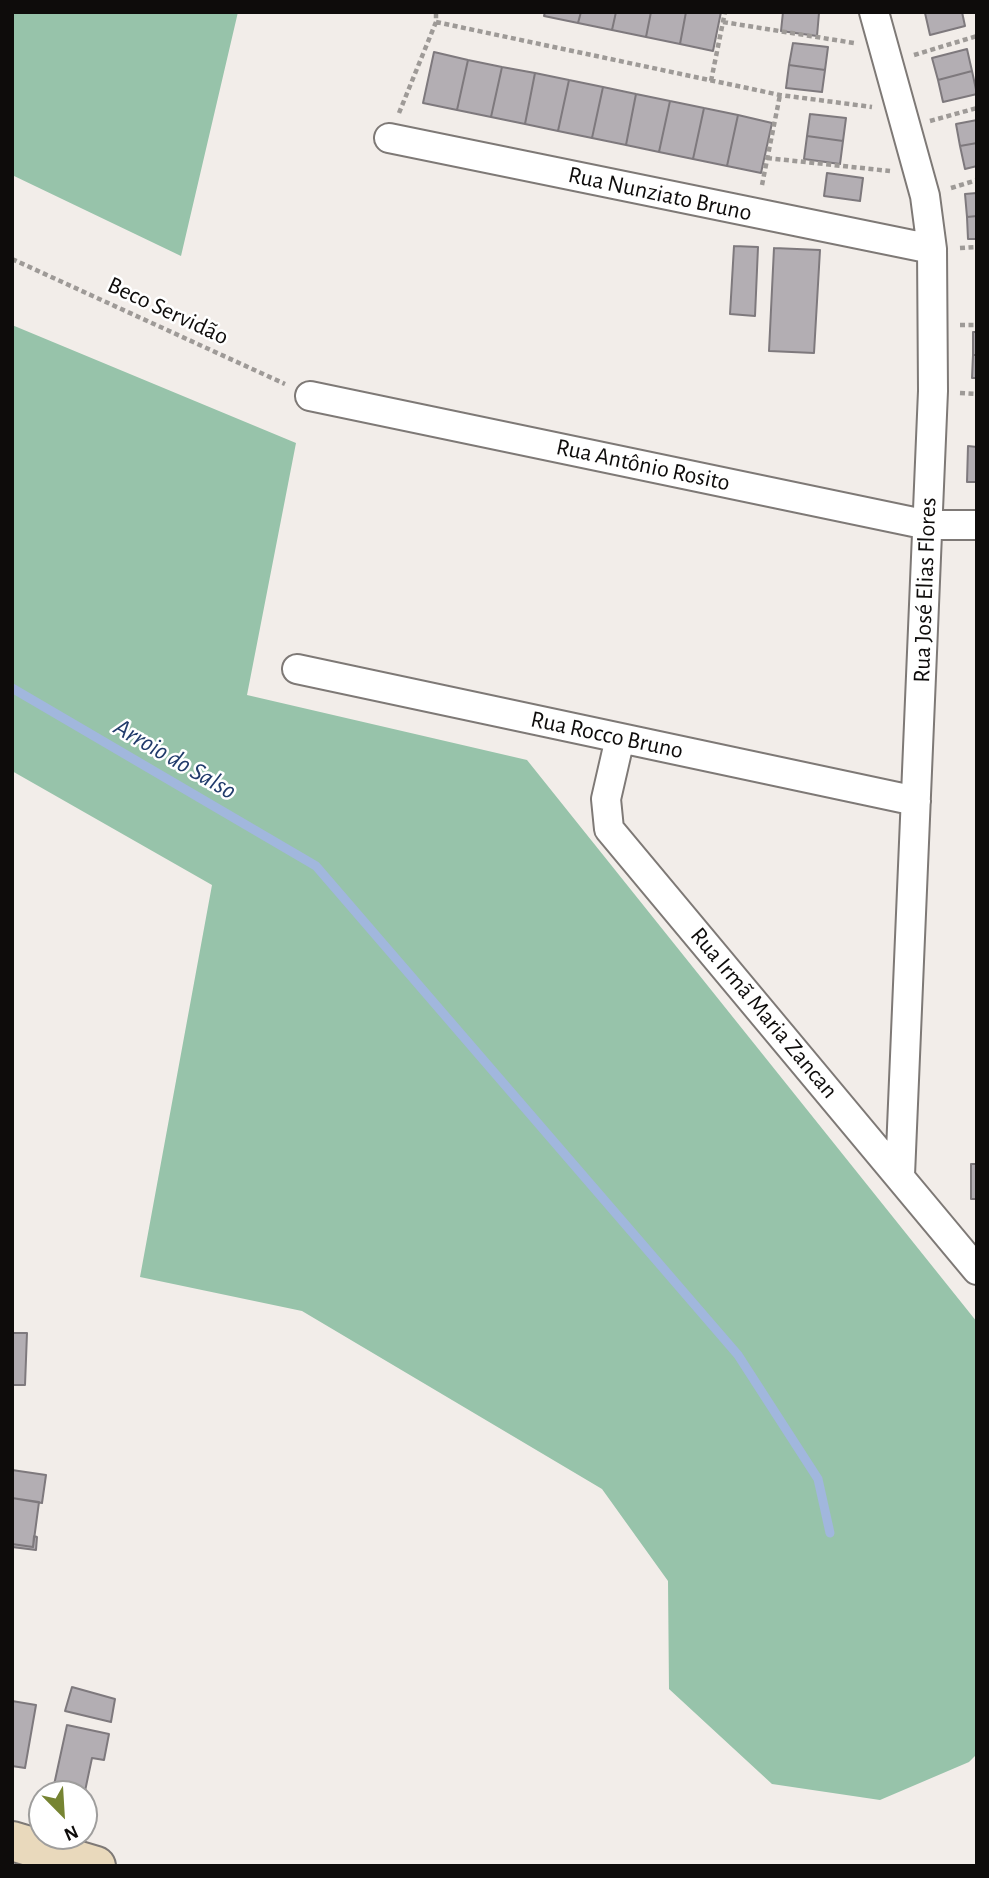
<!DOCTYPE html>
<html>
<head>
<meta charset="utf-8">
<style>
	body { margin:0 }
	#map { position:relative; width:989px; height:1878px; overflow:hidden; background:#f2ede9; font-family:"Alegreya Sans",sans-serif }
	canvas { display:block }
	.frame { position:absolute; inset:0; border:14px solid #0e0c0b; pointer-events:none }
	.north { position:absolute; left:28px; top:1780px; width:70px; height:70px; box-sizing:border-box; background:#fff; border:2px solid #9f9e9d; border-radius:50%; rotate:156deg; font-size:19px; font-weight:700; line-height:28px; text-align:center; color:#0e0c0b }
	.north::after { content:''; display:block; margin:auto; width:24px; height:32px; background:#768432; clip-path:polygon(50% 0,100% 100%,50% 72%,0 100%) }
</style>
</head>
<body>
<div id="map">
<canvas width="989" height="1878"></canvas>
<div class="frame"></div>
<div class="north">N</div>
</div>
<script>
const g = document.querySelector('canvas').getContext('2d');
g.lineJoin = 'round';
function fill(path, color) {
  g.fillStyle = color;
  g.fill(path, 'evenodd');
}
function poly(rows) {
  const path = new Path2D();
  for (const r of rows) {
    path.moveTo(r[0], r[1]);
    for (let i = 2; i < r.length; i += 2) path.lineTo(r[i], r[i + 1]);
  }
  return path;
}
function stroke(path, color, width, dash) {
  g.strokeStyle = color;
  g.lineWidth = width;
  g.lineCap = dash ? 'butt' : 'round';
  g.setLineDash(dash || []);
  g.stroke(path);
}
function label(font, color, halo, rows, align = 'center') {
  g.font = font + ' "Alegreya Sans",sans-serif';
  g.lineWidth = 5;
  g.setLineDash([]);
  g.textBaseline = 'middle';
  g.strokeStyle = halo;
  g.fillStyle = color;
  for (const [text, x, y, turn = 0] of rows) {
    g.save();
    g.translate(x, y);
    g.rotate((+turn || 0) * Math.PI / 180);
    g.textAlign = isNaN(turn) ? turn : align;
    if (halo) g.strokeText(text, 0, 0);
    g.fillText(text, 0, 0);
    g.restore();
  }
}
const forest = poly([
	[12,12,238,12,181,256,12,175],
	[12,325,296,443,247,695,527,760,977,1322,977,1754,969,1762,880,1800,772,1784,669,1689,668,1581,602,1489,302,1311,140,1277,212,885,12,771]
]);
const stream = poly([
	[12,688,316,866,738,1355,818,1479,830,1533]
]);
const building = poly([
	[545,12,581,12,578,23,544,16,545,12],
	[581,12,616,12,612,30,578,23,581,12],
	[616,12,651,12,646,37,612,30,616,12],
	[651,12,686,12,680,44,646,37,651,12],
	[686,12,721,12,713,51,680,44,686,12],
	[783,12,819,13,817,36,781,31,783,12],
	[962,12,965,26,930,35,925,13,962,12],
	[793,43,828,47,825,70,789,65,793,43],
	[967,49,972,71,938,80,932,58,967,49],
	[434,52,468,60,457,110,423,103,434,52],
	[468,60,502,67,491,117,457,110,468,60],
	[789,65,825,70,822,92,786,88,789,65],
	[502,67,535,73,525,124,491,117,502,67],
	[972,71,977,94,943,102,938,80,972,71],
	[535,73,569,80,558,131,525,124,535,73],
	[569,80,603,87,592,138,558,131,569,80],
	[603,87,636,94,626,145,592,138,603,87],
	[636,94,670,101,659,152,626,145,636,94],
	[670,101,704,108,693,159,659,152,670,101],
	[704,108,738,115,727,166,693,159,704,108],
	[810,114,846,118,843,141,807,136,810,114],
	[738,115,772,123,761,173,727,166,738,115],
	[977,120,977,143,960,146,956,124,977,120],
	[807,136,843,141,840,164,804,159,807,136],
	[977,143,977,166,965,169,960,146,977,143],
	[827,173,863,178,860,201,824,196,827,173],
	[977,193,977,216,967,217,965,194,977,193],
	[977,216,977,239,968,239,967,217,977,216],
	[734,246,758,247,755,316,730,314,734,246],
	[774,248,820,250,814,353,769,351,774,248],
	[973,332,977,332,977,355,973,355,973,332],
	[973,355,977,355,977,378,972,378,973,355],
	[968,446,977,447,977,482,967,482,968,446],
	[971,1164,977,1164,977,1199,971,1199,971,1164],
	[12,1333,27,1333,25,1385,12,1385,12,1333],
	[12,1470,46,1475,42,1503,12,1498,12,1470],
	[12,1498,39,1502,33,1547,12,1544,12,1498],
	[34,1536,37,1537,36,1550,12,1547,12,1544,33,1547,34,1536],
	[72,1687,115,1699,111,1722,65,1711,72,1687],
	[12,1701,36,1705,25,1768,12,1766,12,1701],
	[67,1725,109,1734,104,1760,92,1758,85,1791,54,1785,67,1725]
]);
const path = poly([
	[436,22,780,95,872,107],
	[723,22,854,43],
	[914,55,977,36],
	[711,81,725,12],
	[399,113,436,22,436,12],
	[930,121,977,108],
	[767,158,890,171],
	[762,185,780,95],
	[951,188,977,180],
	[960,248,977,247],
	[12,259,285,384],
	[960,325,977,325],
	[960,393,977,394]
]);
const minor = poly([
	[874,12,925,196,932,249,933,391,900,1175],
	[389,138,932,249],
	[310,396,928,525,977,525],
	[297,669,916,801],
	[620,738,606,799,609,829,977,1270]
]);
const secondary = poly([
	[12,1841,96,1866]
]);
const streetNames = [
	["Rua Nunziato Bruno",660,194,12],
	["Beco Servidão",168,311,25],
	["Rua Antônio Rosito",643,465,12],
	["Rua José Elias Flores",925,590,-88],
	["Rua Rocco Bruno",607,735,12],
	["Rua Irmã Maria Zancan",764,1013,50]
];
const waterNames = [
	["Arroio do Salso",175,759,30]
];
fill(forest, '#97c3aa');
stroke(stream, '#a1b7dd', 9);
fill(building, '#b3aeb3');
stroke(building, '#7e797d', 2);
stroke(minor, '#7e7976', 32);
stroke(secondary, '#7e7976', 42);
stroke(path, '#9e9a97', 4.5, [5, 3.5]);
stroke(minor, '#fff', 28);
stroke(secondary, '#e9d9bc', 38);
label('24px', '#0e0c0b', '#fff', streetNames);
label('italic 26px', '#213b6b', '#fff', waterNames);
</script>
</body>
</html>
